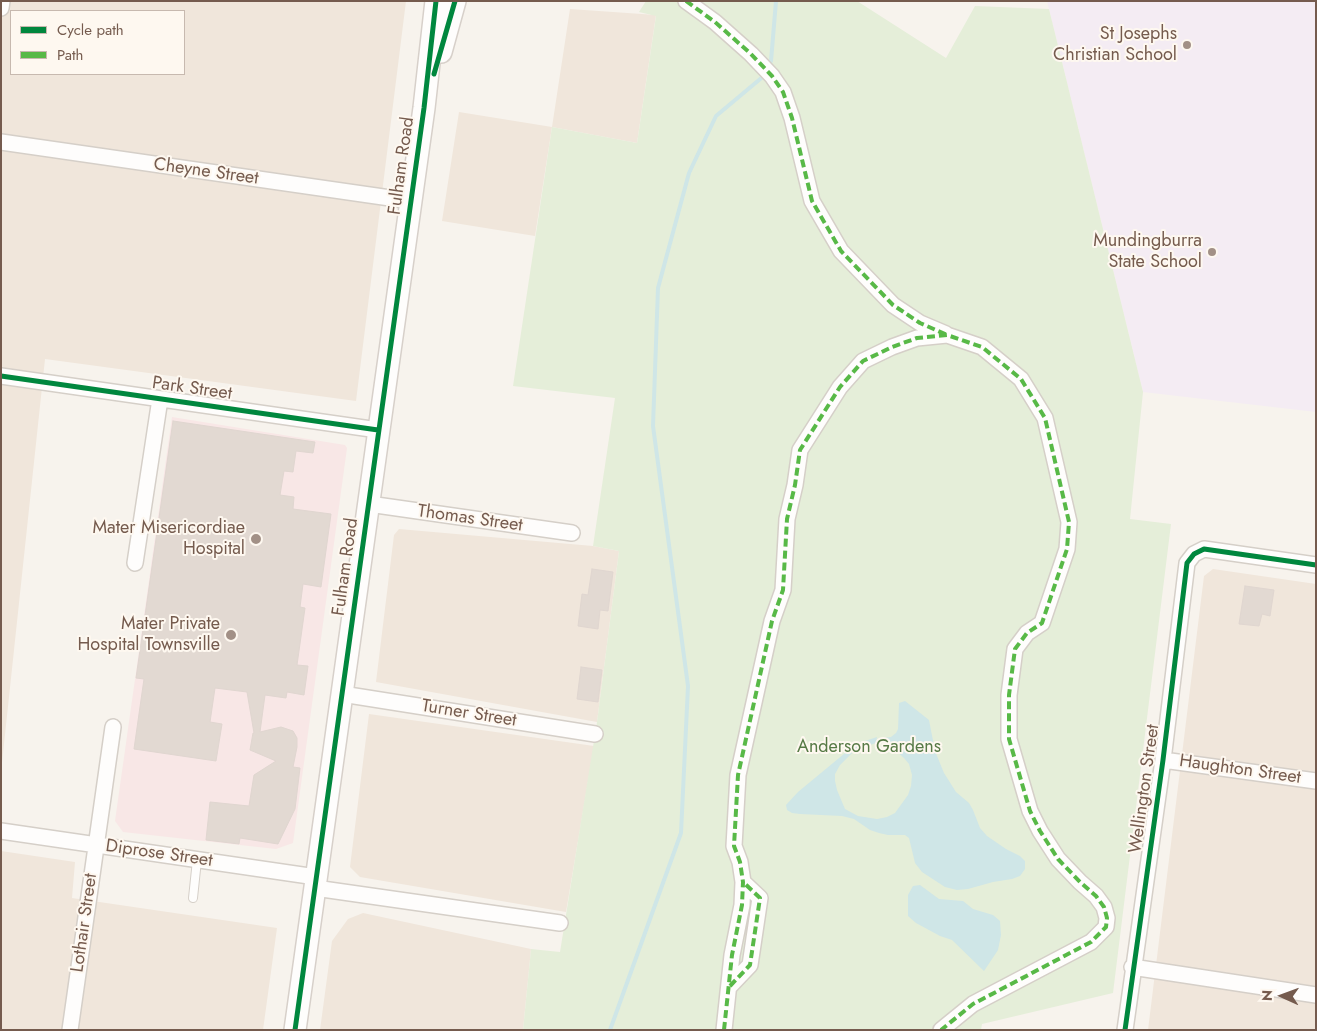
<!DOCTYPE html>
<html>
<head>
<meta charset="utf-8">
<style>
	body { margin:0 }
	#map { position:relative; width:1317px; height:1031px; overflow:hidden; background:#f7f3ed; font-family:Jost,sans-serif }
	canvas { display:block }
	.frame { position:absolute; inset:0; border:2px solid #755b4e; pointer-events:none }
	.legend { position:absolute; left:10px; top:10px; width:175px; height:65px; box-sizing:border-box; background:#fef8f0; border:1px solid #c7b9af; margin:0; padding:6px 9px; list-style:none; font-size:15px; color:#755b4e }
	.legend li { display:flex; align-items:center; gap:10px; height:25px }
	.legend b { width:25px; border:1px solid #c7b9af }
	.north { position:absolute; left:1257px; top:971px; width:50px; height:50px; -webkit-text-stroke:4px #fef8f0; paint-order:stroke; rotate:272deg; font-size:14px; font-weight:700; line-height:20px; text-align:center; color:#755b4e }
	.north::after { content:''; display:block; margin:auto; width:18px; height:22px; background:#755b4e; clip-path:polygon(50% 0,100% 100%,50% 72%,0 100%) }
</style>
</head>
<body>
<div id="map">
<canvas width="1317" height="1031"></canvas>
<div class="frame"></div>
<ul class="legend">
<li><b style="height:6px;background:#00873e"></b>Cycle path</li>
<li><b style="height:6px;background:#58b947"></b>Path</li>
</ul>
<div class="north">N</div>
</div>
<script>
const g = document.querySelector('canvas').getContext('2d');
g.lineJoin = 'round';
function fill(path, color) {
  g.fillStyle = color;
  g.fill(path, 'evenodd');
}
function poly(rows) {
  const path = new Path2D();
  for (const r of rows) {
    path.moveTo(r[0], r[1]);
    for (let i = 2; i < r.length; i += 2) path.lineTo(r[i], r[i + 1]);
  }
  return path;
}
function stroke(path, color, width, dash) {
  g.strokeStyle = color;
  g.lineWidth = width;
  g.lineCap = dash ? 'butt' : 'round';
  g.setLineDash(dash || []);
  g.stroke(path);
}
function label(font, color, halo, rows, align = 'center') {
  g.font = font + ' Jost,sans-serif';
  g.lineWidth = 4;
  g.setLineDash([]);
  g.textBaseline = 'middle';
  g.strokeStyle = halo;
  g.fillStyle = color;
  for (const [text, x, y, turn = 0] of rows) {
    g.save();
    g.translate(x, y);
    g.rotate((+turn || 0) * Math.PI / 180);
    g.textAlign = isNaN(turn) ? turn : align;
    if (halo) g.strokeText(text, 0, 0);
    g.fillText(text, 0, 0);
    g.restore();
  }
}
const residential = poly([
	[1,1,406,1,356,401,45,359,1,772],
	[11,11,184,11,184,74,11,74],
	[570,9,656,15,637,143,552,127,535,236,442,221,459,112,552,127],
	[399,529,593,546,619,551,597,722,376,682,394,535],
	[1213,569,1316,584,1316,1030,1148,1030,1204,576],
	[369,714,594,746,566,912,360,877,350,867],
	[1,851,75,862,72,898,277,928,263,1030,1,1030],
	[363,913,531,949,523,1030,320,1030,332,941,348,919]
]);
const education = poly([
	[1047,1,1316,1,1316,412,1143,392]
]);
const medical = poly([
	[172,417,345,445,347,448,293,843,276,849,123,832,115,821]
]);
const green = poly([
	[646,1,857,1,946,58,975,6,1049,9,1143,392,1130,519,1171,524,1113,993,982,1024,981,1030,523,1030,531,949,560,952,597,722,619,551,593,546,615,398,513,386,552,127,637,143,656,16,639,12]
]);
const water = poly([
	[905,701,929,720,935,751,944,773,956,792,969,803,973,810,980,828,987,836,1006,849,1020,856,1025,861,1025,869,1020,876,1012,879,993,882,968,889,957,890,945,887,922,872,915,863,909,838,905,835,888,835,879,833,870,830,854,819,842,816,800,814,792,813,787,810,786,805,798,792,856,744,877,737,876,743,855,750,840,765,835,774,835,781,837,790,845,809,858,816,877,819,887,817,895,813,908,795,911,786,912,775,909,764,904,758,893,748,883,744,883,738,891,737,896,733,898,729,899,703],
	[920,885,939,899,963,901,973,909,993,915,1000,921,1001,935,998,950,984,971,952,940,940,936,916,923,908,916,908,895,913,886]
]);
const stream = poly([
	[771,61,776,1],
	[610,1030,681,833,688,686,653,426,658,288,689,173,716,116,765,75]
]);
const building = poly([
	[173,421,315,442,313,453,296,451,293,472,284,471,280,495,294,497,293,509,331,514,321,587,303,584,300,607,305,608,297,665,308,666,304,695,287,692,286,698,265,695,260,732,281,727,293,731,297,738,297,747,293,767,300,768,295,809,278,844,240,838,239,844,206,840,210,802,249,806,254,775,276,761,250,750,253,733,254,733,247,692,215,688,210,722,222,724,216,761,134,749,144,679,136,678,173,421],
	[592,569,613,572,608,611,600,610,598,629,578,626,582,594,588,595,592,569],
	[1245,586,1274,590,1270,616,1262,614,1259,626,1239,624,1245,586],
	[581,667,602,670,598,702,577,699,581,667]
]);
const lane = poly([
	[193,898,197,860]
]);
const street = poly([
	[686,1,715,22,751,54,772,76,783,92,792,118,812,201,841,251,893,305,920,323,946,334],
	[1,8,2,1],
	[1,142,411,201],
	[1,376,378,430],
	[369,504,572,533],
	[135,563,160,399],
	[342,694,595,734],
	[1163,760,1316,781],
	[1,831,316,877],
	[315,888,560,923],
	[1132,967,1316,995],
	[730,986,750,965,760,898,743,882],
	[70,1030,113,727],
	[724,1030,732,955,742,905,743,882,740,862,734,846,738,775,772,621,783,590,787,519,795,485,800,450,840,387,863,361,892,347,917,338,947,335,982,347,1021,379,1045,418,1069,522,1067,549,1042,623,1027,633,1015,649,1009,695,1009,739,1030,811,1040,831,1058,859,1080,882,1096,896,1104,907,1107,918,1106,927,1091,942,973,1004,941,1030],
	[1125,1030,1163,760,1187,563,1194,554,1204,549,1316,565]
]);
const secondary = poly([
	[441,52,455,1],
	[295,1030,424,108,436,1]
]);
const quiet = poly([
	[686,1,715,22,751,54,772,76,783,92,792,118,812,201,841,251,893,305,920,323,947,335],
	[730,986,750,965,760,898,743,882],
	[724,1030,732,955,742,905,743,882,740,862,734,846,738,775,772,621,783,590,787,519,795,485,800,450,840,387,863,361,892,347,917,338,947,335,982,347,1021,379,1045,418,1069,522,1067,549,1042,623,1027,633,1015,649,1009,695,1009,739,1030,811,1040,831,1058,859,1080,882,1096,896,1104,907,1107,918,1106,927,1091,942,973,1004,941,1030]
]);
const cycleway = poly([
	[434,74,455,1],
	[1,376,378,430],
	[295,1030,424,108,436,1],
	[1125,1030,1163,760,1187,563,1194,554,1204,549,1316,565]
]);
const markers = [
	[1187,45,5,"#a29086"],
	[1212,252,5,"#a29086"],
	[256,539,6,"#a29086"],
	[231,635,6,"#a29086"]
];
const poiNames = [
	["St Josephs",1177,35],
	["Christian School",1177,56],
	["Mundingburra",1202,242],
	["State School",1202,263],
	["Mater Misericordiae",245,529],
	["Hospital",245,550],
	["Mater Private",220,625],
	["Hospital Townsville",220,646]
];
const streetNames = [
	["Fulham Road",402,166,-82],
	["Cheyne Street",206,172,8],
	["Park Street",192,389,8],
	["Thomas Street",470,519,8],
	["Fulham Road",346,567,-82],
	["Turner Street",469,714,9],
	["Haughton Street",1240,770,8],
	["Wellington Street",1145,789,-82],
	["Diprose Street",159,854,8],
	["Lothair Street",85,923,-82]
];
const parkNames = [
	["Anderson Gardens",869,748]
];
fill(residential, '#f0e6db');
fill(education, '#f4ecf3');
fill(medical, '#f8e7e6');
fill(green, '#e5eed9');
fill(water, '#cfe6e7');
stroke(stream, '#cfe6e7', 4);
fill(building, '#e2d9d2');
stroke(building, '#e0d6d0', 1);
stroke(lane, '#d5cfc8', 10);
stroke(street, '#d5cfc8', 18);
stroke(secondary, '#d7d0ca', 24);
stroke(lane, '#fefdfc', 8);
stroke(street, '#fefdfc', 15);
stroke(secondary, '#fefdfc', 21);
stroke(quiet, '#58b947', 4, [8, 4]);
stroke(cycleway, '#00873e', 5);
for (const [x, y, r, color] of markers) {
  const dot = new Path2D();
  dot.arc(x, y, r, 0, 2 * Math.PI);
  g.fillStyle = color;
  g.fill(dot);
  stroke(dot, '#fef8f0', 2);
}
label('18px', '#755b4e', '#fef8f0', poiNames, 'right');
label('18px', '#755b4e', '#fef8f0', streetNames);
label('18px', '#577a46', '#fef8f0', parkNames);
</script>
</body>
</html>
